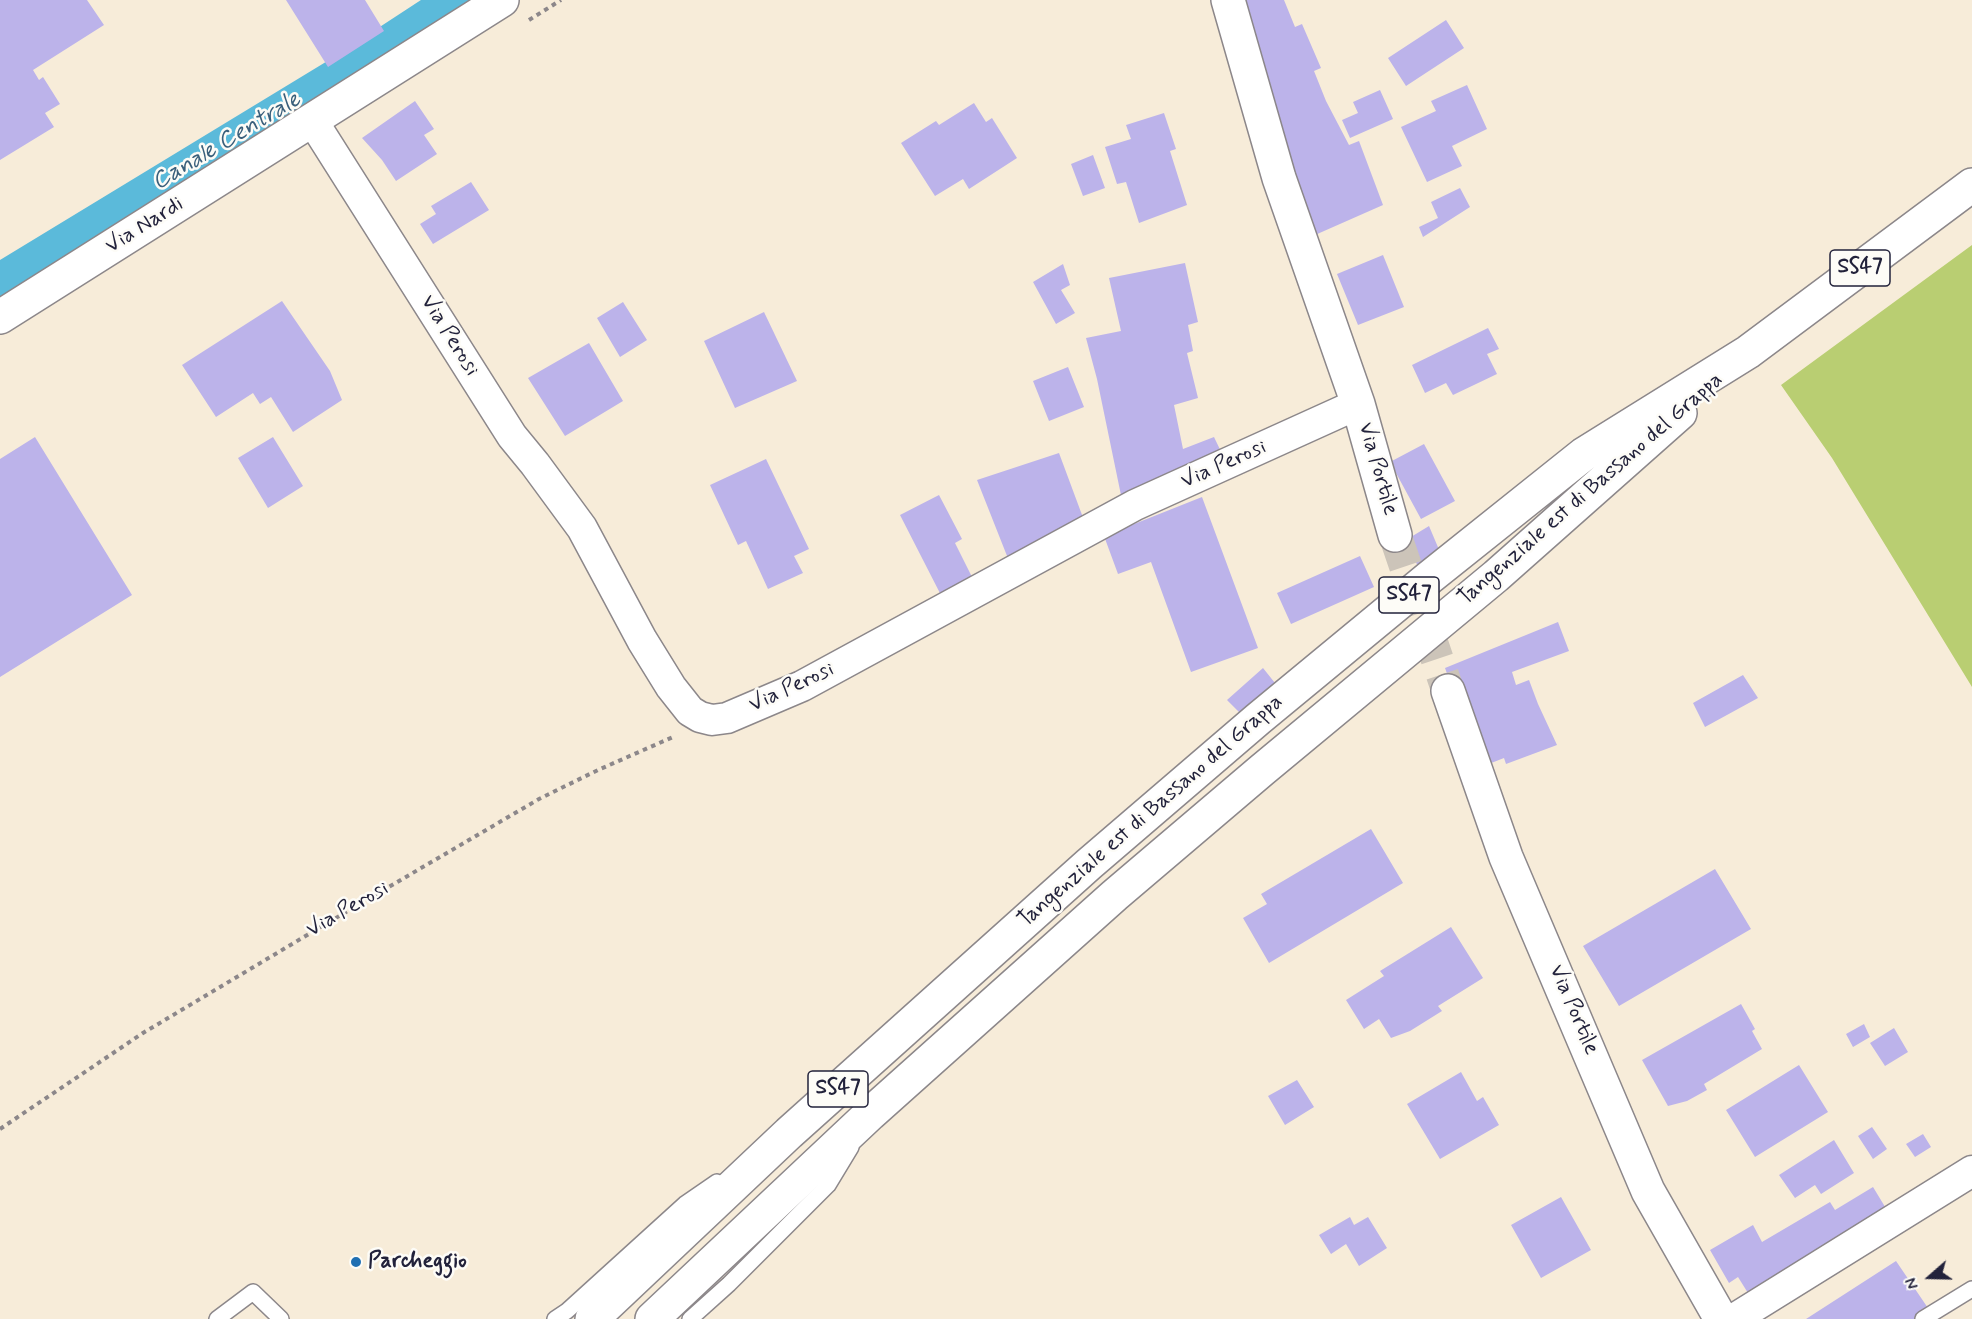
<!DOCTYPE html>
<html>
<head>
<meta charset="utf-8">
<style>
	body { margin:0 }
	#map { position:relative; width:1972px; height:1319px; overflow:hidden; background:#f7ecd9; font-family:Mynerve,sans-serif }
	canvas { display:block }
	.north { position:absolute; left:1900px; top:1247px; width:60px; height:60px; -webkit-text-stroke:4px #fdfcf7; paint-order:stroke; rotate:250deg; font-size:16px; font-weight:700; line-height:24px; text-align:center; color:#22223b }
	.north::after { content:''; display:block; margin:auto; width:21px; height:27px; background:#22223b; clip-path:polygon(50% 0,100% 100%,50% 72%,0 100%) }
</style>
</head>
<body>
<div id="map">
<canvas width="1972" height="1319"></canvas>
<div class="north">N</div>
</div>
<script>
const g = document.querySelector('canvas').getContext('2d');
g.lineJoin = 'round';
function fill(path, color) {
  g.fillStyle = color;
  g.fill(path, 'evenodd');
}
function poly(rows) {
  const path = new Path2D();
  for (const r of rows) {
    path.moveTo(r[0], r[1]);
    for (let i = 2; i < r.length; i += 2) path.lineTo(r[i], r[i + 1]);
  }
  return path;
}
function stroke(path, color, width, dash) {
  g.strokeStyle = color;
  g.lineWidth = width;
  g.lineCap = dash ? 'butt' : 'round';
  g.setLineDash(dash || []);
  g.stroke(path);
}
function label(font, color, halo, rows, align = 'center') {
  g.font = font + ' Mynerve,sans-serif';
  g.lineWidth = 5;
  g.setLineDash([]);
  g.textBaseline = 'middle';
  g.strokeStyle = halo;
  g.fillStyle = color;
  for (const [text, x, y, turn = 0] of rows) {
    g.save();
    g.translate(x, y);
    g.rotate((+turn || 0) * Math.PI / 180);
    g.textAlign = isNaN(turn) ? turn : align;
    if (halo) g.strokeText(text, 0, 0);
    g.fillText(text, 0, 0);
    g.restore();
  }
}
const green = poly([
	[1972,245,1972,687,1832,458,1781,385]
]);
const canal = poly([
	[0,280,342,72,452,0]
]);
const building = poly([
	[0,0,87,0,104,25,33,70,39,80,43,77,60,104,45,113,54,127,0,160],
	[286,0,365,0,384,31,328,67],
	[1243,0,1284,0,1295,27,1302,24,1321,68,1314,71,1326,101,1349,145,1359,141,1383,205,1315,235,1261,88],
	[1446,20,1464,48,1406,86,1388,58],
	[1467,85,1487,129,1452,146,1462,166,1427,182,1401,127,1436,111,1431,101],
	[1380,90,1393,119,1350,138,1342,120,1358,113,1353,102],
	[415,101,434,129,424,135,437,154,396,181,382,160,362,138],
	[974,103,986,122,992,118,1017,158,969,189,963,179,935,196,901,143,936,121,939,125],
	[1164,113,1176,149,1170,151,1187,205,1139,223,1126,182,1117,184,1105,147,1131,139,1126,125],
	[1093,155,1105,188,1083,196,1071,164],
	[471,182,489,210,433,244,420,224,436,214,431,206],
	[1460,188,1470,207,1423,237,1419,227,1438,218,1431,202],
	[1383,255,1404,307,1358,325,1337,274],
	[1185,263,1198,322,1188,325,1193,351,1187,353,1198,398,1174,405,1183,449,1214,437,1225,460,1122,500,1097,379,1086,338,1121,331,1109,278],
	[1063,264,1070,285,1061,290,1075,313,1056,324,1033,282],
	[282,301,330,371,342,400,293,432,271,397,260,404,253,393,216,417,182,365],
	[623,302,647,340,620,357,597,318],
	[764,312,797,381,735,408,704,341],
	[1488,328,1499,349,1487,354,1497,374,1453,395,1446,383,1425,393,1412,365],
	[589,343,623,401,565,436,528,378],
	[1068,367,1084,407,1049,421,1033,381],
	[35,437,132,595,0,677,0,459],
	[273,437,303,486,268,508,238,458],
	[1424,444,1455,501,1421,519,1390,462],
	[1059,453,1085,523,1011,566,977,480],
	[766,459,809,549,794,556,803,573,768,589,746,541,738,545,710,485],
	[939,495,962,539,955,543,976,585,945,603,900,515],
	[1202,497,1258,648,1191,672,1151,562,1118,574,1104,536],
	[1429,526,1440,552,1419,569,1406,540],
	[1360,556,1374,587,1291,624,1277,593],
	[1558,622,1569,651,1512,672,1516,685,1529,680,1538,704,1557,745,1506,764,1504,758,1481,767,1445,668],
	[1263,668,1275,683,1241,714,1227,700],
	[1743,675,1758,698,1705,727,1693,703],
	[1371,829,1403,883,1269,963,1243,918,1267,904,1261,894],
	[1715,869,1751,929,1619,1006,1583,946],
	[1451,927,1483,978,1438,1006,1442,1011,1410,1031,1391,1038,1379,1019,1364,1029,1346,1000,1384,976,1380,971],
	[1741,1004,1755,1029,1752,1031,1762,1049,1704,1084,1707,1090,1687,1101,1668,1106,1642,1060],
	[1864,1024,1870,1037,1853,1047,1846,1034],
	[1894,1028,1908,1052,1885,1066,1870,1043],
	[1799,1065,1828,1112,1755,1157,1726,1110],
	[1461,1072,1477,1101,1483,1097,1499,1125,1440,1159,1407,1104],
	[1297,1080,1314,1107,1285,1125,1268,1096],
	[1872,1127,1887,1149,1873,1159,1858,1136],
	[1923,1134,1931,1147,1915,1157,1906,1144],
	[1834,1140,1854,1173,1821,1194,1815,1185,1795,1198,1779,1175],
	[1873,1187,1890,1215,1753,1301,1738,1277,1729,1283,1710,1250,1753,1225,1762,1242,1830,1202,1835,1210],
	[1561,1197,1591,1250,1541,1278,1511,1225],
	[1350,1217,1354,1225,1368,1217,1387,1248,1359,1266,1346,1244,1331,1254,1319,1235],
	[1896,1261,1930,1311,1918,1319,1806,1319]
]);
const tertiaryTunnel = poly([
	[1395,535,1448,691]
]);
const path = poly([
	[529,20,561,0],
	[0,1129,143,1033,329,922,539,799,598,770,673,737]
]);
const service = poly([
	[217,1319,253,1292,281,1319],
	[555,1319,567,1311,685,1204,717,1182],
	[690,1319,729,1284,828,1185,851,1147],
	[1923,1319,1972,1289]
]);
const minor = poly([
	[312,120,512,436,535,464,582,528,642,640,671,687,690,711,700,717,712,720,727,718,802,686,1135,505,1358,404],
	[1734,1319,1972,1171]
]);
const tertiary = poly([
	[1228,0,1279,178,1358,404,1395,535],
	[1448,691,1506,857,1648,1191,1721,1319]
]);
const secondary = poly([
	[0,317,502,0]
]);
const trunk = poly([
	[592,1319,789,1133,1089,864,1258,719,1430,577,1584,454,1748,352,1972,185],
	[652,1319,870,1114,1115,895,1262,770,1496,576,1680,413]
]);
const markers = [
	[356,1262,6,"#1f6fb2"]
];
const shields = [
	[1860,268,60],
	[1409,595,60],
	[838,1089,60]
];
const shieldNames = [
	["SS47",1860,268],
	["SS47",1409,595],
	["SS47",838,1089]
];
const streetNames = [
	["Via Nardi",145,226,-32],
	["Via Perosi",449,336,58],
	["Via Perosi",1224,465,-24],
	["Via Portile",1377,469,74],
	["Tangenziale est di Bassano del Grappa",1591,490,-41],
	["Via Perosi",792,688,-25],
	["Tangenziale est di Bassano del Grappa",1151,812,-41],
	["Via Perosi",348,910,-30],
	["Via Portile",1573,1010,67]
];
const poiNames = [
	["Parcheggio",368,1262]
];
const waterNames = [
	["Canale Centrale",227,142,-31]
];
fill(green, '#b9ce72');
stroke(canal, '#5bbada', 34);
fill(building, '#bcb3ea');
stroke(tertiaryTunnel, '#ccc4b9', 33, [33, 16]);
stroke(service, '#8c878a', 18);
stroke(minor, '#8c878a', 33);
stroke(tertiary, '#8c878a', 36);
stroke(secondary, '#8c878a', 36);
stroke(trunk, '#8c878a', 36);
stroke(path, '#8c878a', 4, [4.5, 4.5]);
stroke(service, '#fff', 15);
stroke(minor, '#fff', 30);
stroke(tertiary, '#fff', 33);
stroke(secondary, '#fff', 33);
stroke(trunk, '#fff', 33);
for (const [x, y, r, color] of markers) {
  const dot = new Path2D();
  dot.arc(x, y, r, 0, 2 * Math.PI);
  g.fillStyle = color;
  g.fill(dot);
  stroke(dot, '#fdfcf7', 2);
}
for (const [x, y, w] of shields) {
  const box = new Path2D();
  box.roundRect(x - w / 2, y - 18, w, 36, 4.5);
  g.fillStyle = '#fdfcf7';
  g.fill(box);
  stroke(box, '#22223b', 1.5);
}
label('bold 21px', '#22223b', null, shieldNames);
label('22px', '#22223b', '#fdfcf7', streetNames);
label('bold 22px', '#22223b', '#fdfcf7', poiNames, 'left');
label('italic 24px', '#395f7b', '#fdfcf7', waterNames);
</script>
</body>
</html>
